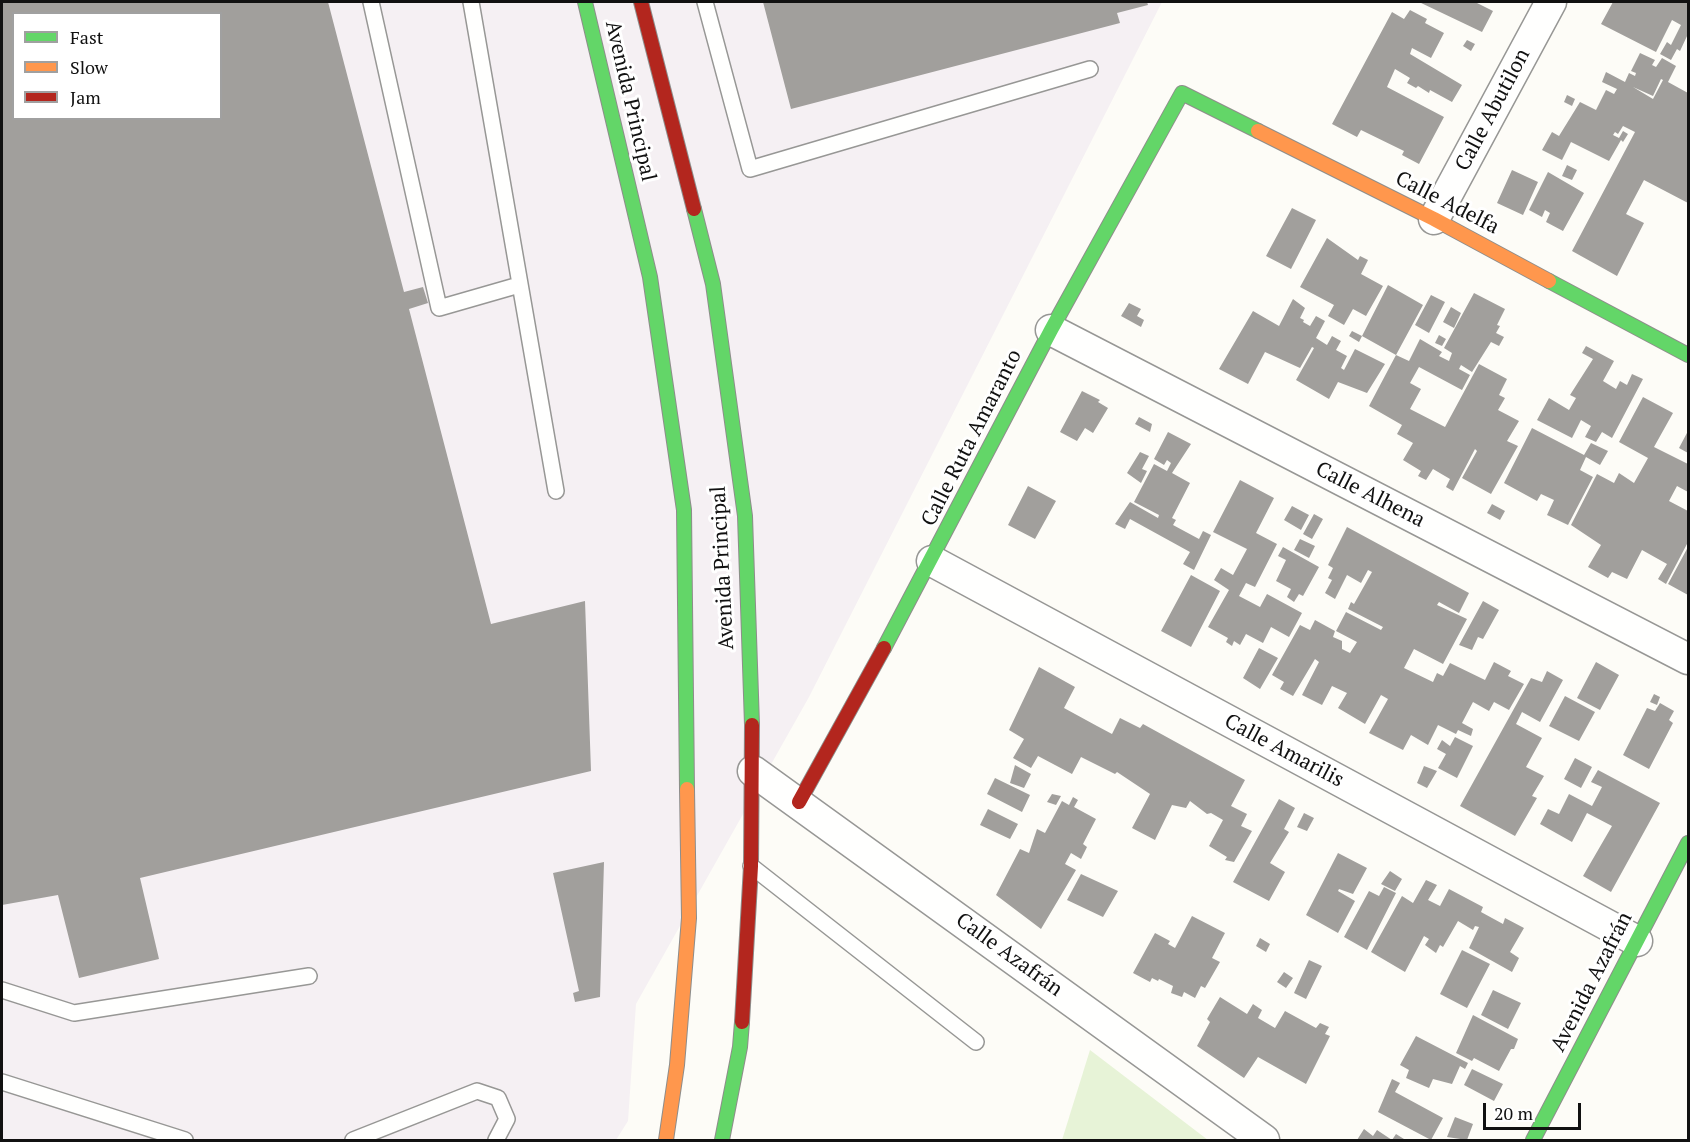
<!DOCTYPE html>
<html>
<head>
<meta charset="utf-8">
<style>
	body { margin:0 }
	#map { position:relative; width:1690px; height:1142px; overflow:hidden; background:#fdfcf7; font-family:"PT Serif",serif }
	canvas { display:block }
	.frame { position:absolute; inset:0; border:3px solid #111; pointer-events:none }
	.legend { position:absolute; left:12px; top:12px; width:210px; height:108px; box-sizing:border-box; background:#fff; border:2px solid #a0a0a0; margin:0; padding:8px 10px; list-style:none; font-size:18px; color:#111 }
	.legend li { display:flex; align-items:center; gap:12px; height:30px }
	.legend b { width:30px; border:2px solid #a0a0a0 }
	.scale { position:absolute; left:1483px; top:1103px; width:98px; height:27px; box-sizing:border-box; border:3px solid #111; border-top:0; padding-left:8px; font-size:18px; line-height:21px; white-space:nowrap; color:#111; -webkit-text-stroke:4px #fff; paint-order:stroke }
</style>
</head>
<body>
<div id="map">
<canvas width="1690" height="1142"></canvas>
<div class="frame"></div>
<ul class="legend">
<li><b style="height:8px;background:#63d668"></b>Fast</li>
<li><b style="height:8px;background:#ff974d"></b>Slow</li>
<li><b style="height:8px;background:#b3261e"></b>Jam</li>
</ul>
<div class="scale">20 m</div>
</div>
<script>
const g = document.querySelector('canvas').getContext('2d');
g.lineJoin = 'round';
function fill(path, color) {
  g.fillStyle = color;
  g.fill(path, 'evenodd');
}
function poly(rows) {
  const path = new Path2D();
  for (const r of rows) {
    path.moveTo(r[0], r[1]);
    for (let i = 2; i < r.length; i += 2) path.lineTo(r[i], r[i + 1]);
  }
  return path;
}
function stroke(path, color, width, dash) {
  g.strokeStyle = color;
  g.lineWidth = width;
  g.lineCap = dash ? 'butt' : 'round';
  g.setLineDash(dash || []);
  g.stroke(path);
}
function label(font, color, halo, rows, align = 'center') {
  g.font = font + ' "PT Serif",serif';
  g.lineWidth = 6;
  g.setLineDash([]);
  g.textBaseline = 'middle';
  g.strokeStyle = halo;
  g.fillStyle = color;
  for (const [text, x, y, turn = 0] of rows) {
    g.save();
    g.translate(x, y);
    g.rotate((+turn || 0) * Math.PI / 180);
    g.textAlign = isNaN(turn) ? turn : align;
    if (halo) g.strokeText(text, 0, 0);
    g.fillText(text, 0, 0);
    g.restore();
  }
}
const industrial = poly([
	[2,2,1162,2,809,697,636,1004,628,1121,616,1140,2,1140],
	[14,14,220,14,220,118,14,118]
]);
const green = poly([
	[1090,1050,1208,1140,1062,1140]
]);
const building = poly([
	[2,2,328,2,404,292,423,287,428,303,409,309,491,624,585,601,591,771,140,878,159,959,79,978,58,895,2,905],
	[14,14,220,14,220,118,14,118],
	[763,2,1147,2,1148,5,1117,13,1120,23,791,109],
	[1419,2,1475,2,1493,11,1482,32],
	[1613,2,1688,2,1688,34,1680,51,1677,49,1671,60,1660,54,1667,42,1671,45,1681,25,1672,20,1656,52,1601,24],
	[1410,10,1427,19,1425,23,1444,33,1431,58,1412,48,1410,54,1462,85,1452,102,1430,90,1429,93,1418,86,1416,88,1407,83,1410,78,1395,69,1387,87,1444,117,1419,164,1402,155,1404,151,1361,130,1357,137,1332,124,1392,12,1404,19],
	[1467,40,1475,44,1471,51,1463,46],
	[1640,53,1655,60,1652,65,1656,67,1662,58,1676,66,1668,82,1688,93,1688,203,1644,180,1626,214,1644,223,1617,276,1572,251,1635,132,1623,126,1618,134,1615,132,1613,135,1619,138,1623,131,1628,134,1623,142,1621,140,1609,161,1571,142,1562,160,1542,150,1552,132,1559,136,1580,102,1596,110,1606,90,1614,94,1617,89,1602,82,1606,72,1625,82,1629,73,1635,76,1636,73,1631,71],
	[1661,79,1663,80,1653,99,1633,87,1653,96],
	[1567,95,1575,99,1572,106,1564,102],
	[1567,165,1577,170,1572,180,1562,176],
	[1512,170,1538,182,1523,215,1497,203],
	[1548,172,1584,193,1563,231,1546,222,1550,213,1545,210,1542,217,1529,210],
	[1292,208,1316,220,1291,269,1266,256],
	[1327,238,1358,260,1360,256,1368,260,1361,274,1383,286,1366,316,1353,309,1344,325,1328,316,1334,305,1300,287],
	[1388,285,1423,305,1396,355,1362,336],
	[1474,293,1505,309,1497,325,1500,326,1496,333,1504,337,1499,346,1491,342,1472,372,1461,365,1459,369,1470,375,1462,390,1419,367,1410,383,1421,389,1410,409,1445,427,1479,364,1507,379,1499,395,1505,398,1498,410,1519,421,1507,441,1518,446,1491,494,1462,478,1477,451,1475,449,1453,491,1446,487,1450,479,1433,469,1426,480,1418,476,1421,471,1403,460,1413,443,1397,434,1402,425,1369,406,1396,355,1409,361,1420,339,1442,352,1439,356,1449,361,1452,353,1444,348],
	[1431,295,1445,302,1429,333,1415,325],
	[1293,299,1305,308,1300,318,1304,320,1303,322,1310,326,1316,316,1325,321,1316,338,1327,345,1332,336,1341,341,1336,350,1347,356,1341,368,1344,370,1355,349,1385,364,1367,393,1338,382,1329,399,1296,380,1314,348,1312,347,1300,368,1265,352,1248,384,1219,369,1253,311,1279,326],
	[1129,303,1141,309,1137,316,1144,320,1141,327,1121,316],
	[1451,307,1461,313,1454,328,1443,322],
	[1352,331,1362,336,1359,342,1349,336],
	[1439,335,1446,339,1442,346,1435,343],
	[1586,346,1614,361,1603,381,1616,389,1620,381,1627,385,1632,374,1643,379,1612,438,1602,432,1596,442,1585,437,1591,426,1581,420,1572,438,1537,420,1549,398,1569,410,1576,398,1570,395,1593,359,1582,353],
	[1082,391,1100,400,1098,402,1108,408,1093,433,1085,428,1077,441,1060,432],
	[1643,397,1673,413,1654,447,1688,464,1688,492,1677,486,1669,501,1688,511,1688,542,1666,584,1658,579,1667,564,1642,550,1627,579,1612,572,1608,578,1588,567,1601,545,1571,525,1597,474,1614,483,1619,473,1634,483,1648,458,1619,442],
	[1139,417,1152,424,1150,432,1135,424],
	[1532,428,1584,455,1591,443,1608,451,1600,465,1586,457,1580,470,1593,477,1568,525,1547,515,1554,500,1541,494,1537,501,1504,483],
	[1688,431,1688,453,1679,448],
	[1168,432,1191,444,1172,473,1190,483,1172,518,1176,520,1173,525,1199,539,1203,531,1211,535,1194,570,1183,564,1190,552,1130,519,1125,529,1115,524,1130,502,1158,518,1159,515,1134,502,1154,464,1167,471,1171,463,1167,460,1164,465,1154,459],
	[1140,452,1149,456,1142,469,1147,471,1141,483,1127,473],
	[1240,480,1274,498,1256,533,1277,544,1255,587,1246,583,1239,596,1260,607,1267,594,1302,613,1289,637,1271,627,1263,643,1246,634,1240,645,1234,641,1232,646,1226,642,1228,638,1208,627,1229,590,1214,580,1221,568,1233,575,1247,549,1213,532],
	[1028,486,1056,501,1035,539,1008,525],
	[1492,504,1505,511,1500,520,1487,513],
	[1292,506,1309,515,1301,530,1284,520],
	[1314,514,1323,519,1312,539,1303,534],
	[1347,527,1469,593,1459,613,1439,602,1437,605,1467,619,1443,664,1414,649,1404,668,1433,682,1437,673,1443,676,1450,663,1485,680,1494,662,1511,671,1508,676,1524,684,1509,710,1494,702,1489,711,1473,702,1462,723,1473,729,1471,736,1458,730,1456,734,1438,725,1428,745,1411,735,1403,750,1369,733,1388,699,1381,695,1365,724,1338,708,1347,693,1332,686,1322,705,1302,695,1319,662,1315,659,1293,696,1280,689,1284,682,1272,675,1300,625,1310,630,1315,620,1335,631,1333,637,1342,641,1342,649,1350,653,1357,642,1336,631,1346,612,1381,630,1383,627,1348,609,1351,602,1354,604,1372,572,1368,570,1361,583,1347,575,1335,599,1325,593,1332,580,1328,578,1333,568,1328,565],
	[1300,539,1315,546,1309,558,1294,550],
	[1283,547,1319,567,1303,596,1299,594,1294,602,1287,597,1291,589,1276,581,1286,560,1278,556],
	[1688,547,1688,595,1668,584],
	[1191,575,1220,591,1191,647,1161,631],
	[1483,601,1499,610,1483,639,1478,637,1472,650,1459,645],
	[1259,648,1278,658,1260,689,1243,678],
	[1596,662,1619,675,1600,710,1577,698],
	[1039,667,1075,687,1064,708,1097,726,1112,734,1120,718,1140,728,1143,724,1245,780,1231,806,1247,814,1241,826,1252,831,1234,862,1225,860,1227,857,1209,846,1223,820,1211,813,1207,814,1190,801,1186,808,1172,805,1155,840,1132,828,1150,794,1117,772,1115,774,1081,757,1072,774,1038,756,1031,768,1013,758,1024,739,1009,730],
	[1547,671,1563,680,1540,722,1522,712,1516,724,1542,738,1526,767,1544,776,1532,796,1537,798,1515,836,1460,806,1531,678,1542,682],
	[1654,694,1660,697,1657,705,1650,702],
	[1565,696,1595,712,1579,741,1549,726],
	[1660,703,1674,711,1669,720,1673,723,1649,769,1623,755,1647,708,1655,711],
	[1455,737,1473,746,1457,778,1438,768,1446,754,1437,749,1442,740,1450,746],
	[1575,758,1592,767,1581,788,1564,779],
	[1015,765,1031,774,1024,788,1010,783],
	[1424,766,1437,771,1427,788,1417,783],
	[1598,770,1660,803,1611,892,1583,876,1612,826,1587,813,1572,842,1540,824,1548,809,1559,814,1569,794,1592,806,1602,787,1591,782],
	[995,778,1030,795,1022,812,987,794],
	[1052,794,1061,796,1056,805,1047,802],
	[1073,797,1078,800,1074,807,1096,819,1083,844,1087,847,1081,859,1071,853,1065,864,1076,870,1041,929,996,895,1020,849,1029,853,1037,829,1045,833,1062,801,1069,805],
	[1279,799,1295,808,1284,829,1289,832,1270,863,1285,872,1269,901,1233,882],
	[988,809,1018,824,1010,839,980,825],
	[1304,813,1314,818,1307,831,1297,827],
	[1338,853,1367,868,1353,894,1339,889,1338,891,1355,901,1338,933,1306,915],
	[604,862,600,997,575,1002,573,993,579,991,553,873],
	[1390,871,1402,879,1395,891,1381,884],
	[1081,874,1118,891,1103,917,1067,900],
	[1426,880,1437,885,1428,900,1440,906,1449,889,1483,907,1481,912,1503,924,1505,918,1524,928,1510,952,1519,958,1512,972,1469,948,1479,927,1475,926,1473,930,1458,921,1443,947,1440,945,1436,953,1425,945,1429,939,1424,936,1405,972,1371,952,1402,896,1413,903],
	[1384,887,1396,893,1367,950,1344,937,1369,891,1379,896],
	[1192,916,1225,933,1212,958,1220,962,1205,988,1201,986,1195,998,1184,992,1182,997,1171,993,1173,986,1159,979,1158,981,1152,978,1150,982,1133,973,1155,933,1170,941,1168,944,1175,948],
	[1260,938,1270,944,1266,952,1256,946],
	[1462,950,1490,964,1467,1008,1440,994],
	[1309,960,1322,966,1306,999,1294,993],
	[1284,972,1293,978,1286,988,1277,982],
	[1493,990,1521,1003,1508,1029,1481,1015],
	[1220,997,1247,1014,1253,1004,1262,1010,1258,1018,1275,1028,1285,1011,1316,1028,1320,1023,1329,1027,1325,1034,1330,1036,1306,1084,1258,1057,1244,1078,1197,1046,1210,1022,1207,1019],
	[1473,1015,1518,1039,1514,1049,1511,1049,1499,1071,1474,1058,1472,1061,1456,1053],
	[1416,1036,1468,1063,1465,1069,1460,1066,1452,1084,1433,1079,1429,1088,1406,1078,1409,1070,1400,1065],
	[1472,1069,1503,1084,1494,1101,1464,1085],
	[1392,1079,1400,1083,1395,1092,1443,1118,1431,1140,1378,1112],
	[1455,1117,1473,1124,1467,1140,1447,1137],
	[1364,1129,1373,1136,1377,1130,1392,1140,1396,1134,1404,1139,1402,1140,1357,1140]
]);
const lane = poly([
	[371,2,439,308,519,285],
	[471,2,556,491],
	[705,2,750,169,1090,69],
	[751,866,976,1042],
	[2,990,74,1013,309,976],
	[2,1082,185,1140],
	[353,1140,477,1091,498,1098,507,1119,496,1140]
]);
const street = poly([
	[1434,219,1551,2],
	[1051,330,1688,659],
	[932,561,1637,941],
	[753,771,1264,1140]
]);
const fast = poly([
	[585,2,650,277,684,510,687,789],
	[694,209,713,284,745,516,752,725],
	[1549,281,1688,355],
	[884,648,1051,330,1182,93,1258,131],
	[722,1140,740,1047,742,1022],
	[1533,1140,1688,843]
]);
const slow = poly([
	[1258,131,1434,219,1549,281],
	[666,1140,677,1065,689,918,687,789]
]);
const jam = poly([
	[641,2,694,209],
	[799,802,884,648],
	[742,1022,751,866,752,725]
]);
const streetNames = [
	["Avenida Principal",630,101,77],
	["Calle Abutilon",1493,110,-62],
	["Calle Adelfa",1447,203,27],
	["Calle Ruta Amaranto",972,438,-63],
	["Calle Alhena",1370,495,27],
	["Avenida Principal",723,568,-93],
	["Calle Amarilis",1284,751,28],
	["Calle Azafrán",1009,955,36],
	["Avenida Azafrán",1592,982,-63]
];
fill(industrial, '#f5f0f3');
fill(green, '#e7f3d7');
fill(building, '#a19f9c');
stroke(lane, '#979795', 18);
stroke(street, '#979795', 33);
stroke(fast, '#8e8d8b', 16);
stroke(slow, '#8e8d8b', 16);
stroke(jam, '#8e8d8b', 16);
stroke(lane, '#fffffe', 15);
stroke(street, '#fffffe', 30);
stroke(fast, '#63d668', 14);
stroke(slow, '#ff974d', 14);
stroke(jam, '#b3261e', 14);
label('21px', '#111', '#fff', streetNames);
</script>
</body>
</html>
